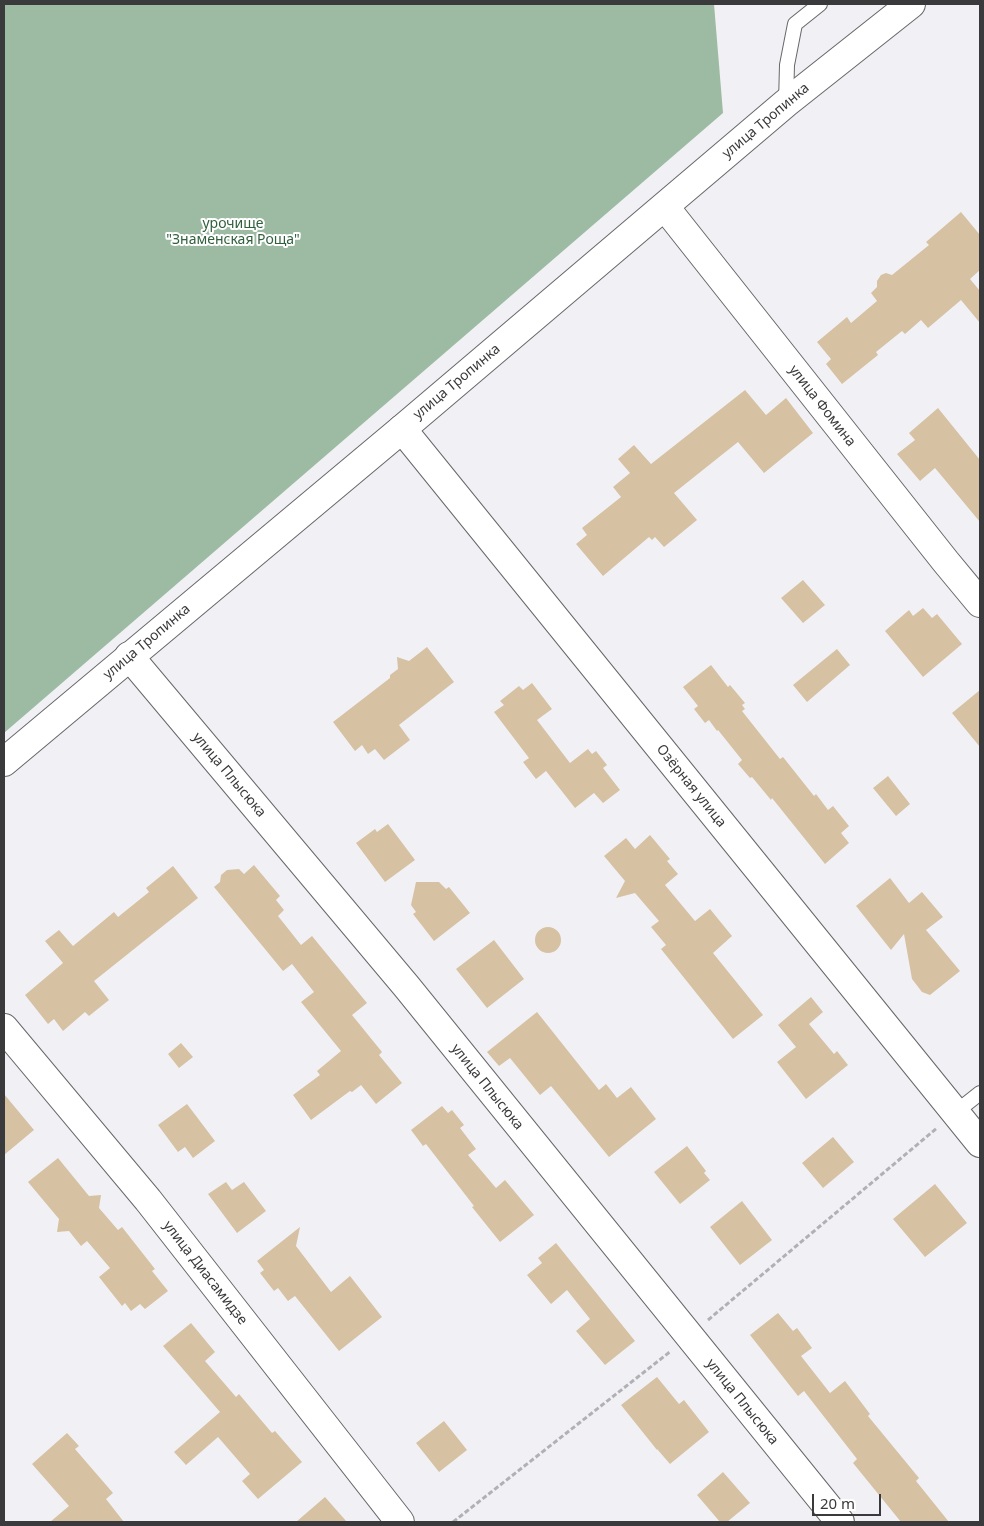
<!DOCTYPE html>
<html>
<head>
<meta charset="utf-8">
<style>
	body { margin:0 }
	#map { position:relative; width:984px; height:1526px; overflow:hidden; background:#f1f1f5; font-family:"Noto Sans",sans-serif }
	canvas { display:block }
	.frame { position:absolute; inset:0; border:5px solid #3a3a3c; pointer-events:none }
	.scale { position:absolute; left:812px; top:1494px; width:69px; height:22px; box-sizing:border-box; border:2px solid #3a3a3c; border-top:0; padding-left:6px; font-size:15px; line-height:18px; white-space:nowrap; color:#3a3a3c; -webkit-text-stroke:4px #fff; paint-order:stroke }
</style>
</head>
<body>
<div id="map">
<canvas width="984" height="1526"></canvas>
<div class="frame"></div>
<div class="scale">20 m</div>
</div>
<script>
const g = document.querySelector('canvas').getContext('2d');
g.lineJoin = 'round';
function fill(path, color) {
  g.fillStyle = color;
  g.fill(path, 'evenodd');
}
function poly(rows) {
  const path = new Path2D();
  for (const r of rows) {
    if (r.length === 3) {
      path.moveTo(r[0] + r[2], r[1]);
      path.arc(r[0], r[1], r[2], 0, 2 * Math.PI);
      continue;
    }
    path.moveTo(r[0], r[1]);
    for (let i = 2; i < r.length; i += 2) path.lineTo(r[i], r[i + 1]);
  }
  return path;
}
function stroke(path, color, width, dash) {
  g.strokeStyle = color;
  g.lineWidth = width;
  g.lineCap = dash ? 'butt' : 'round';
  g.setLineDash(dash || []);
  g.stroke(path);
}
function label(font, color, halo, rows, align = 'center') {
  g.font = font + ' "Noto Sans",sans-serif';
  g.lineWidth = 4;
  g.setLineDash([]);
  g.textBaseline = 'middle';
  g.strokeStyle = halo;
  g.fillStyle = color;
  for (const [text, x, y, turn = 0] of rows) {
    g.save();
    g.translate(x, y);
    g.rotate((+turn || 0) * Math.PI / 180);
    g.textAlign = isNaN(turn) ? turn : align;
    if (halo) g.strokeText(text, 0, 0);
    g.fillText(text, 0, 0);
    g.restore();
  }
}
const forest = poly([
	[4,4,714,4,723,113,4,733]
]);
const building = poly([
	[961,212,980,235,980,270,970,279,980,291,980,323,961,300,928,328,921,320,905,334,902,331,876,352,878,355,842,384,826,364,831,359,817,342,847,317,851,323,877,301,871,293,877,287,877,281,881,275,886,273,892,275,929,245,926,242],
	[745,390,766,415,786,398,813,433,764,473,738,442,674,493,697,520,664,547,655,537,652,540,649,537,603,576,576,544,587,535,582,528,621,497,613,487,630,473,618,459,634,445,651,464],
	[938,408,980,460,980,522,935,468,920,481,897,454,915,440,909,433],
	[803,580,825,605,803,623,781,598],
	[923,608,932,618,937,614,962,644,923,677,885,631,909,610,913,616],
	[427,647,454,682,399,725,410,740,384,760,375,749,368,754,362,745,355,751,333,722,390,678,390,675,398,669,397,657,409,661],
	[837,649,850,665,807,702,793,685],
	[711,665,728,687,730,685,745,703,742,705,745,709,742,711,780,759,783,757,814,796,816,794,828,810,833,806,849,826,841,833,849,843,825,864,772,798,771,800,752,777,750,778,738,764,742,760,718,730,717,731,709,720,705,723,694,709,698,706,683,687],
	[532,683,552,709,537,720,570,763,588,749,592,754,596,751,607,765,603,768,620,790,603,803,594,793,575,808,546,771,536,779,523,762,529,758,494,712,504,705,500,701,519,686,523,690],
	[980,690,980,747,952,713],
	[888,776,910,804,896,816,873,788],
	[388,824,415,860,385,882,356,843,375,829,377,832],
	[650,835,670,859,667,861,678,874,665,885,695,921,710,909,732,936,713,953,763,1015,733,1039,661,949,666,945,651,927,659,921,635,893,616,898,625,881,604,856,626,838,635,849],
	[254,865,280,896,276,900,284,910,278,916,301,945,312,936,367,1003,352,1015,382,1052,379,1055,402,1083,376,1104,361,1085,352,1092,350,1091,311,1120,293,1095,320,1075,317,1071,341,1051,301,1002,314,992,292,964,283,971,214,887,220,882,221,875,227,870,239,869,244,874],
	[173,866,198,898,94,981,109,1000,89,1016,85,1012,63,1031,54,1019,48,1024,25,995,63,963,45,941,59,930,73,946,114,912,118,917,149,892,146,888],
	[890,878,909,903,922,892,943,917,926,930,960,971,930,995,922,992,912,979,904,934,891,950,856,906],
	[416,882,439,882,446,889,449,887,470,913,434,941,413,914,416,912,411,905],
	[548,940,13],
	[494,940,524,979,487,1008,456,969],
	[811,997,823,1012,809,1024,834,1054,837,1051,848,1065,806,1099,777,1062,796,1047,778,1025],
	[537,1012,599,1090,606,1084,617,1098,631,1087,656,1119,609,1157,551,1086,540,1095,510,1058,499,1066,487,1052],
	[181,1043,193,1057,179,1068,168,1054],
	[4,1094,34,1130,4,1155],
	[187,1104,215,1141,193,1158,185,1147,178,1152,158,1125],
	[442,1106,448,1113,452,1110,464,1125,460,1128,476,1149,468,1155,496,1188,505,1180,534,1215,500,1242,472,1207,474,1206,426,1144,423,1146,411,1130],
	[833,1137,854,1162,823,1188,802,1163],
	[687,1146,706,1171,704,1173,710,1180,680,1204,654,1172],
	[58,1158,89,1196,101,1195,99,1208,118,1230,122,1227,155,1269,152,1271,168,1291,145,1309,140,1304,131,1311,125,1303,122,1306,99,1277,110,1268,87,1241,81,1246,69,1231,57,1232,59,1219,28,1182],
	[226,1182,232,1190,244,1182,266,1211,237,1233,208,1194],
	[935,1184,967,1223,925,1257,893,1219],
	[742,1201,772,1240,740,1265,710,1227],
	[300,1227,296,1246,331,1292,350,1276,382,1317,339,1351,295,1296,288,1301,278,1288,274,1291,260,1273,264,1270,257,1261],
	[556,1243,635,1341,605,1365,576,1331,590,1319,567,1290,551,1304,527,1275,542,1263,538,1258],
	[778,1313,793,1331,797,1328,812,1348,801,1356,830,1393,845,1381,870,1414,868,1416,919,1478,916,1481,949,1522,901,1522,853,1463,857,1459,804,1391,798,1396,750,1335],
	[191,1323,215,1352,205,1361,236,1397,239,1394,272,1433,275,1431,302,1462,258,1499,242,1481,250,1474,218,1437,186,1465,174,1452,220,1412,163,1346],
	[657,1377,679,1404,684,1400,709,1432,670,1464,657,1449,657,1450,621,1405],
	[444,1421,467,1450,439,1472,416,1443],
	[67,1433,79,1446,75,1449,113,1493,106,1499,124,1522,50,1522,69,1506,32,1464],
	[723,1472,750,1503,727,1522,720,1522,697,1495],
	[325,1497,347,1522,296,1522]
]);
const path = poly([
	[708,1320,937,1128],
	[453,1522,671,1351]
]);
const lane = poly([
	[786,103,787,65,795,24,820,4],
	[956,1112,980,1093]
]);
const street = poly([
	[665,207,946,562,980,603],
	[402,429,980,1143],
	[129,656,407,987,840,1522],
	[4,1028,148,1200,400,1522]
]);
const secondary = poly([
	[4,762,402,429,786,103,911,4]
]);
const streetNames = [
	["улица Тропинка",766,121,-40],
	["улица Тропинка",457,382,-40],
	["улица Фомина",822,406,52],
	["улица Тропинка",147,642,-40],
	["улица Плысюка",229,775,50],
	["Озёрная улица",691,786,51],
	["улица Плысюка",487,1087,51],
	["улица Диасамидзе",205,1273,52],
	["улица Плысюка",742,1402,51]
];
const parkNames = [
	["урочище",233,224],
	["\"Знаменская Роща\"",233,240]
];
fill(forest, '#9dbba2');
fill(building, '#d6c1a3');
stroke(lane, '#68686b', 16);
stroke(street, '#68686b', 30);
stroke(secondary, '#68686b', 30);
stroke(path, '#b1b1b5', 3, [5, 2.5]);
stroke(lane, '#fff', 14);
stroke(street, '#fff', 28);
stroke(secondary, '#fff', 28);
label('14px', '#3a3a3c', '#fff', streetNames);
label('14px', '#305f3c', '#fff', parkNames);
</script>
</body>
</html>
